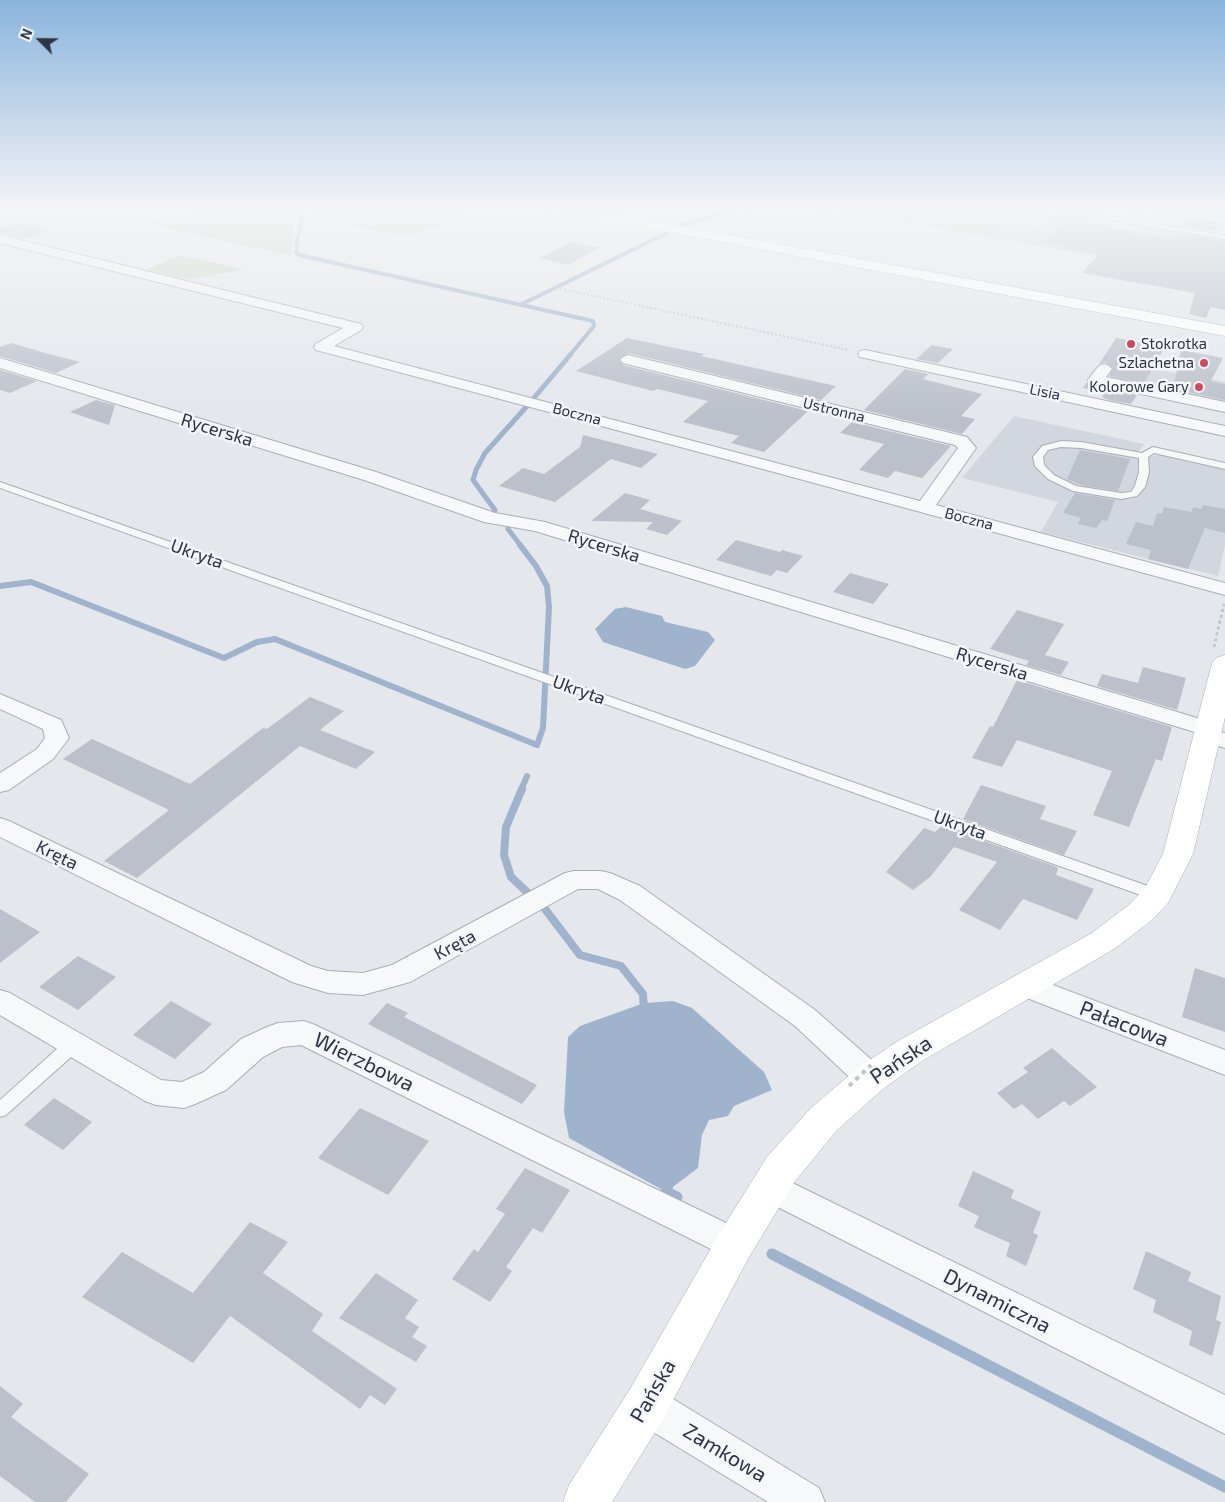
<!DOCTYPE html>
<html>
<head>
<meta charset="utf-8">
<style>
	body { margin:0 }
	#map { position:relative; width:1225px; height:1502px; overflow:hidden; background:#e4e7ec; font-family:"Exo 2",sans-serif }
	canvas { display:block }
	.north { position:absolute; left:15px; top:15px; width:50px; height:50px; -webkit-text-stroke:4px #f4f6f9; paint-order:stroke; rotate:293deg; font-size:14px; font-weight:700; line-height:20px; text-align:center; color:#2b3445 }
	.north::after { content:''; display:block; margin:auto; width:18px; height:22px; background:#2b3445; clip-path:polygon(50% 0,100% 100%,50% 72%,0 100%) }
</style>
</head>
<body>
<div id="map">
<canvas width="1225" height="1502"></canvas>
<div class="north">N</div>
</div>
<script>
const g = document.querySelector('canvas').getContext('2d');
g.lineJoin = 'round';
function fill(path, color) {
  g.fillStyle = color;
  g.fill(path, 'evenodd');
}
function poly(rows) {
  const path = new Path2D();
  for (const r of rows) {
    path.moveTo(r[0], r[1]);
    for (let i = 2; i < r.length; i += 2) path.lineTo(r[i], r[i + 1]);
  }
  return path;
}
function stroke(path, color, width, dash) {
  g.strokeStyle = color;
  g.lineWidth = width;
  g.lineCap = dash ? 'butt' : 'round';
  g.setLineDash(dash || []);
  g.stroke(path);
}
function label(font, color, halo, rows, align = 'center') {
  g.font = font + ' "Exo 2",sans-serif';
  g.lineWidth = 5;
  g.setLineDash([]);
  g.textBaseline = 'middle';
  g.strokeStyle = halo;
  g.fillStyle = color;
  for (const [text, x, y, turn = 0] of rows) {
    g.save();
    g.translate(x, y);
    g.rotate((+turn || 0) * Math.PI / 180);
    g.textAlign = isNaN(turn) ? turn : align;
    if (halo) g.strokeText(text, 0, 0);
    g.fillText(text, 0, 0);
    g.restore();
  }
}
const built = poly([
	[805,206,1036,206,1050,208,1029,228,1112,242,1122,229,1141,232,1147,226,1225,239,1225,278],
	[1120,363,1225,382,1225,404,1108,380],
	[1014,416,1144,444,1138,453,1150,456,1160,455,1225,469,1225,545,1218,576,1041,532,1058,502,962,478]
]);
const green = poly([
	[208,206,299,206,293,236,292,256,147,224,171,214,185,217,212,208],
	[313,206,396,206,420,211,431,206,462,206,468,217,404,236,311,218],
	[829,206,992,206,1018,210,988,236,826,207],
	[180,255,241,269,243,270,190,279,146,270]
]);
const water = poly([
	[626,607,662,616,665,622,708,632,715,640,695,666,685,669,603,642,595,629,615,609],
	[673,1001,692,1008,764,1072,772,1090,734,1106,728,1116,709,1120,702,1135,698,1168,666,1192,569,1138,564,1112,568,1037,580,1026,644,1003]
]);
const streamFar4 = poly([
	[683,225,749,206],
	[299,233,304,206],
	[298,237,296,252,299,255,593,321,594,326,570,355],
	[522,304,667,233]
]);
const streamFar3 = poly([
	[533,399,571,354],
	[495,510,473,480,476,470,485,453,528,405],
	[508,529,521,546]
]);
const streamFar2 = poly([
	[0,586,31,582,224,658,257,642,275,639,537,745,543,728,549,607,547,586,536,566,520,545],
	[521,790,527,776]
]);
const streamFar1 = poly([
	[522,789,506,827,504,855,511,877,528,893],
	[545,909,580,955,621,966,643,994,644,1010]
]);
const stream = poly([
	[668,1185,666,1192,677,1197],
	[772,1254,1225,1487]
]);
const building = poly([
	[1201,206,1207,210,1225,214,1225,216,1195,213],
	[1059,213,1088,218,1085,222,1113,226,1111,229,1173,239,1177,233,1225,241,1225,310,1211,307,1206,318,1189,314,1195,293,1082,273,1099,254,1062,248,1064,246,1044,243,1060,224,1049,222],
	[1190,219,1220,224,1215,231,1181,226],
	[19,223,51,230,26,239,0,233,0,229],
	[571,242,600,247,569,265,540,258],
	[627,338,704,354,701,356,836,386,821,400,628,353,619,359,623,365,808,411,764,452,731,443,739,436,683,422,708,401,657,389,653,391,576,371],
	[1116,338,1165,347,1144,383,1109,376,1113,368,1105,362,1099,364],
	[11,343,49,354,80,362,56,373,0,356,0,347],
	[932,345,953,349,938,363,916,359],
	[1181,350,1223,358,1211,381,1225,384,1225,400,1173,389],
	[905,369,928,374,923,379,982,394,961,416,975,419,962,434,864,410],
	[0,370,37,381,10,393,0,390],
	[1087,382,1090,385,1137,395,1131,404,1109,400,1102,397,1106,392,1083,388],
	[96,400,115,405,109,425,70,412],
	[852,422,951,446,922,478,895,471,888,478,859,470,884,444,840,433],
	[583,435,658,454,641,468,611,459,555,502,499,486,523,468,544,474,580,447],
	[1080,450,1130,459,1118,491,1081,485,1067,479],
	[625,493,650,500,640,509,682,521,667,535,646,529,653,522,591,521],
	[1075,493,1115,500,1107,521,1102,520,1096,528,1078,524,1081,518,1063,513],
	[1203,505,1225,509,1225,533,1205,528,1188,569,1148,559,1151,550,1126,544,1136,522,1153,526,1157,513,1162,514,1164,507,1192,512,1193,507,1202,509],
	[736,540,780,552,782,550,803,556,787,573,777,570,771,576,716,560],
	[850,573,889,584,873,604,833,592],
	[1017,610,1064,624,1045,655,1069,662,1061,675,1026,665,1029,661,990,649],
	[1143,667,1186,678,1177,710,1097,686,1102,674,1138,683],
	[1017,680,1172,727,1162,761,1156,759,1129,827,1093,815,1112,771,1017,740,1002,767,972,758,990,726,993,727],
	[310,697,344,711,320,730,375,752,356,769,300,746,137,878,104,861,169,810,63,759,92,739,190,784,263,728,267,729],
	[981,785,1046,806,1040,819,1077,831,1064,855,963,819],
	[942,826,1057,867,1058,869,1056,875,1094,889,1077,920,1023,899,1000,930,959,910,997,862,954,847,930,877,913,890,886,872,924,828,935,832],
	[0,909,40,932,0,963],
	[78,956,116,977,78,1010,39,987],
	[1195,968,1225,978,1225,1032,1182,1017],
	[171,1001,212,1024,175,1059,133,1035],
	[387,1003,408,1013,404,1017,537,1085,522,1104,368,1024],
	[1052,1048,1097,1087,1070,1106,1064,1101,1038,1119,1022,1104,1014,1109,997,1093,1028,1072,1023,1068],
	[54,1098,92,1122,63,1150,24,1125],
	[360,1108,429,1141,388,1195,318,1158],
	[525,1168,570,1190,542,1233,533,1228,506,1267,512,1271,490,1302,452,1279,474,1249,478,1252,505,1214,496,1209],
	[973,1171,1014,1190,1011,1198,1041,1212,1033,1233,1038,1235,1026,1266,1006,1256,1010,1243,974,1227,979,1216,958,1206],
	[250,1222,288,1242,263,1273,323,1314,312,1331,397,1389,385,1405,370,1395,360,1409,230,1316,193,1363,82,1297,122,1252,193,1293],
	[1146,1251,1191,1272,1188,1281,1221,1296,1216,1320,1221,1322,1212,1356,1189,1345,1192,1331,1153,1312,1156,1300,1133,1289],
	[376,1273,418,1300,405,1318,419,1327,412,1337,427,1346,416,1362,339,1318],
	[0,1386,23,1404,11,1417,89,1474,66,1502,35,1502,0,1476]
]);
const pathFar1 = poly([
	[552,287,849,350]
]);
const path = poly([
	[1214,647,1224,604]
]);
const lane = poly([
	[1124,206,1138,206,1225,219,1225,223,1124,206],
	[1052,207,1225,235,1225,239,1050,210,1052,207],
	[1061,441,1081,442,1142,453,1153,447,1225,463,1225,469,1154,453,1148,457,1149,472,1145,487,1137,496,1121,499,1073,491,1048,479,1035,466,1033,457,1042,446,1061,441],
	[1061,447,1081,448,1139,458,1139,472,1135,486,1131,492,1121,493,1076,486,1054,475,1044,465,1043,457,1048,450,1061,447],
	[0,482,1162,891,1164,895,1162,899,1152,899,0,488,0,482],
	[74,1038,80,1039,82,1044,80,1049,6,1115,0,1117,0,1100,68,1039,74,1038]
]);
const street = poly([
	[1205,206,1225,206,1225,212,1207,208,1205,206],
	[0,235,361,324,363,327,361,330,334,346,920,501,958,448,955,445,623,363,620,360,623,357,628,355,967,437,976,448,936,505,1225,583,1225,595,774,472,316,350,314,347,316,344,343,328,0,243,0,235],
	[865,350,1225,426,1225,436,860,357,858,354,860,351,865,350],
	[0,358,376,472,495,513,545,522,1217,724,1221,729,1219,732,1225,733,1225,748,1200,741,1196,736,1198,733,535,531,484,522,364,480,0,368,0,358],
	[1104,364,1109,366,1112,369,1106,377,1225,402,1225,412,1090,383,1088,380,1090,377,1099,366,1104,364],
	[0,694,61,720,69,738,53,759,9,790,0,792,0,773,37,749,45,738,43,729,0,709,0,694],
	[0,818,9,821,311,966,328,971,363,973,392,965,565,873,574,871,601,871,610,873,640,886,815,1010,882,1069,886,1078,882,1087,871,1091,860,1087,795,1026,620,900,598,889,578,889,410,982,363,995,328,993,292,982,0,837,0,818],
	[1024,974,1225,1050,1225,1075,1014,993,1010,985,1014,977,1024,974],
	[0,990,10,993,161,1080,182,1082,204,1072,241,1039,267,1027,278,1023,304,1021,315,1025,747,1233,752,1244,747,1255,735,1260,723,1255,301,1045,282,1047,263,1057,226,1090,195,1104,184,1108,156,1105,145,1101,0,1015,0,990],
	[770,1172,1225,1395,1225,1434,758,1197,753,1187,758,1177,770,1172],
	[646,1386,660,1391,819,1488,825,1502,768,1502,632,1419,627,1405,632,1391,646,1386]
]);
const secondary = poly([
	[544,206,572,206,1225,326,1225,336,551,210,544,206],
	[1225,655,1225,717,1193,854,1168,903,1152,920,1114,949,922,1061,884,1088,837,1130,795,1181,749,1257,662,1421,612,1502,563,1502,569,1485,630,1389,721,1231,767,1157,811,1108,858,1068,898,1041,1092,933,1130,904,1145,888,1163,854,1212,663,1216,658,1225,655]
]);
const pathBridge = poly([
	[849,1086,871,1065]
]);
const markers = [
	[1131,344,5,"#d1495b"],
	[1204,363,5,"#d1495b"],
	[1199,387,5,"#d1495b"]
];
const farPoinames = [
	["Stokrotka",1141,344,"left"],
	["Szlachetna",1194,363],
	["Kolorowe Gary",1189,387]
];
const farStreetnames = [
	["Lisia",1045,392,12],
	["Ustronna",834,410,14],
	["Boczna",577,414,15],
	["Boczna",969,519,15]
];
const streetNames = [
	["Rycerska",217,430,17],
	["Rycerska",604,546,17],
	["Ukryta",197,554,20],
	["Rycerska",992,664,17],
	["Ukryta",579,690,20],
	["Ukryta",960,825,20],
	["Kręta",57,855,26],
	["Kręta",455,945,-28]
];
const nearStreetnames = [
	["Pałacowa",1124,1024,21],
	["Pańska",901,1060,-34],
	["Wierzbowa",364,1062,26],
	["Dynamiczna",997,1301,27],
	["Pańska",653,1391,-60],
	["Zamkowa",725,1453,31]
];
fill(built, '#d2d6de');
fill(green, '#c9d6c5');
fill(water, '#9fb4cc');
stroke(streamFar4, '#9fb4cc', 4);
stroke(streamFar3, '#9fb4cc', 5);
stroke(streamFar2, '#9fb4cc', 6);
stroke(streamFar1, '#9fb4cc', 8);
stroke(stream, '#9fb4cc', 11);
fill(building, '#bbc0ca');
stroke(lane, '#a9aeb7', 2);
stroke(street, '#a9aeb7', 2);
stroke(secondary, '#a9aeb7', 1);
stroke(pathFar1, '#c2c5cb', 2, [2, 2]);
stroke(path, '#c2c5cb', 3, [3, 3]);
fill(lane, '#f7f8fa');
fill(street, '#f7f8fa');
fill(secondary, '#fff');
stroke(pathBridge, '#c2c5cb', 4, [4.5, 4.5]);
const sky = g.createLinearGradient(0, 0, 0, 416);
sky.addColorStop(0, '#8bb4dd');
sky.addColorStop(0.5, '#f3f4f6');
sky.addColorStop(1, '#f3f4f600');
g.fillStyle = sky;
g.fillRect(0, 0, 1225, 416);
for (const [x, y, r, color] of markers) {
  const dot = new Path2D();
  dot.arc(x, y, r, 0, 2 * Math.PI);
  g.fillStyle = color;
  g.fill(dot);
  stroke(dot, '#f4f6f9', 2);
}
label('15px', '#2b3445', '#f4f6f9', farPoinames, 'right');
label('15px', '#2b3445', '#f4f6f9', farStreetnames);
label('18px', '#2b3445', '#f4f6f9', streetNames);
label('21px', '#2b3445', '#f4f6f9', nearStreetnames);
</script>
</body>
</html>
